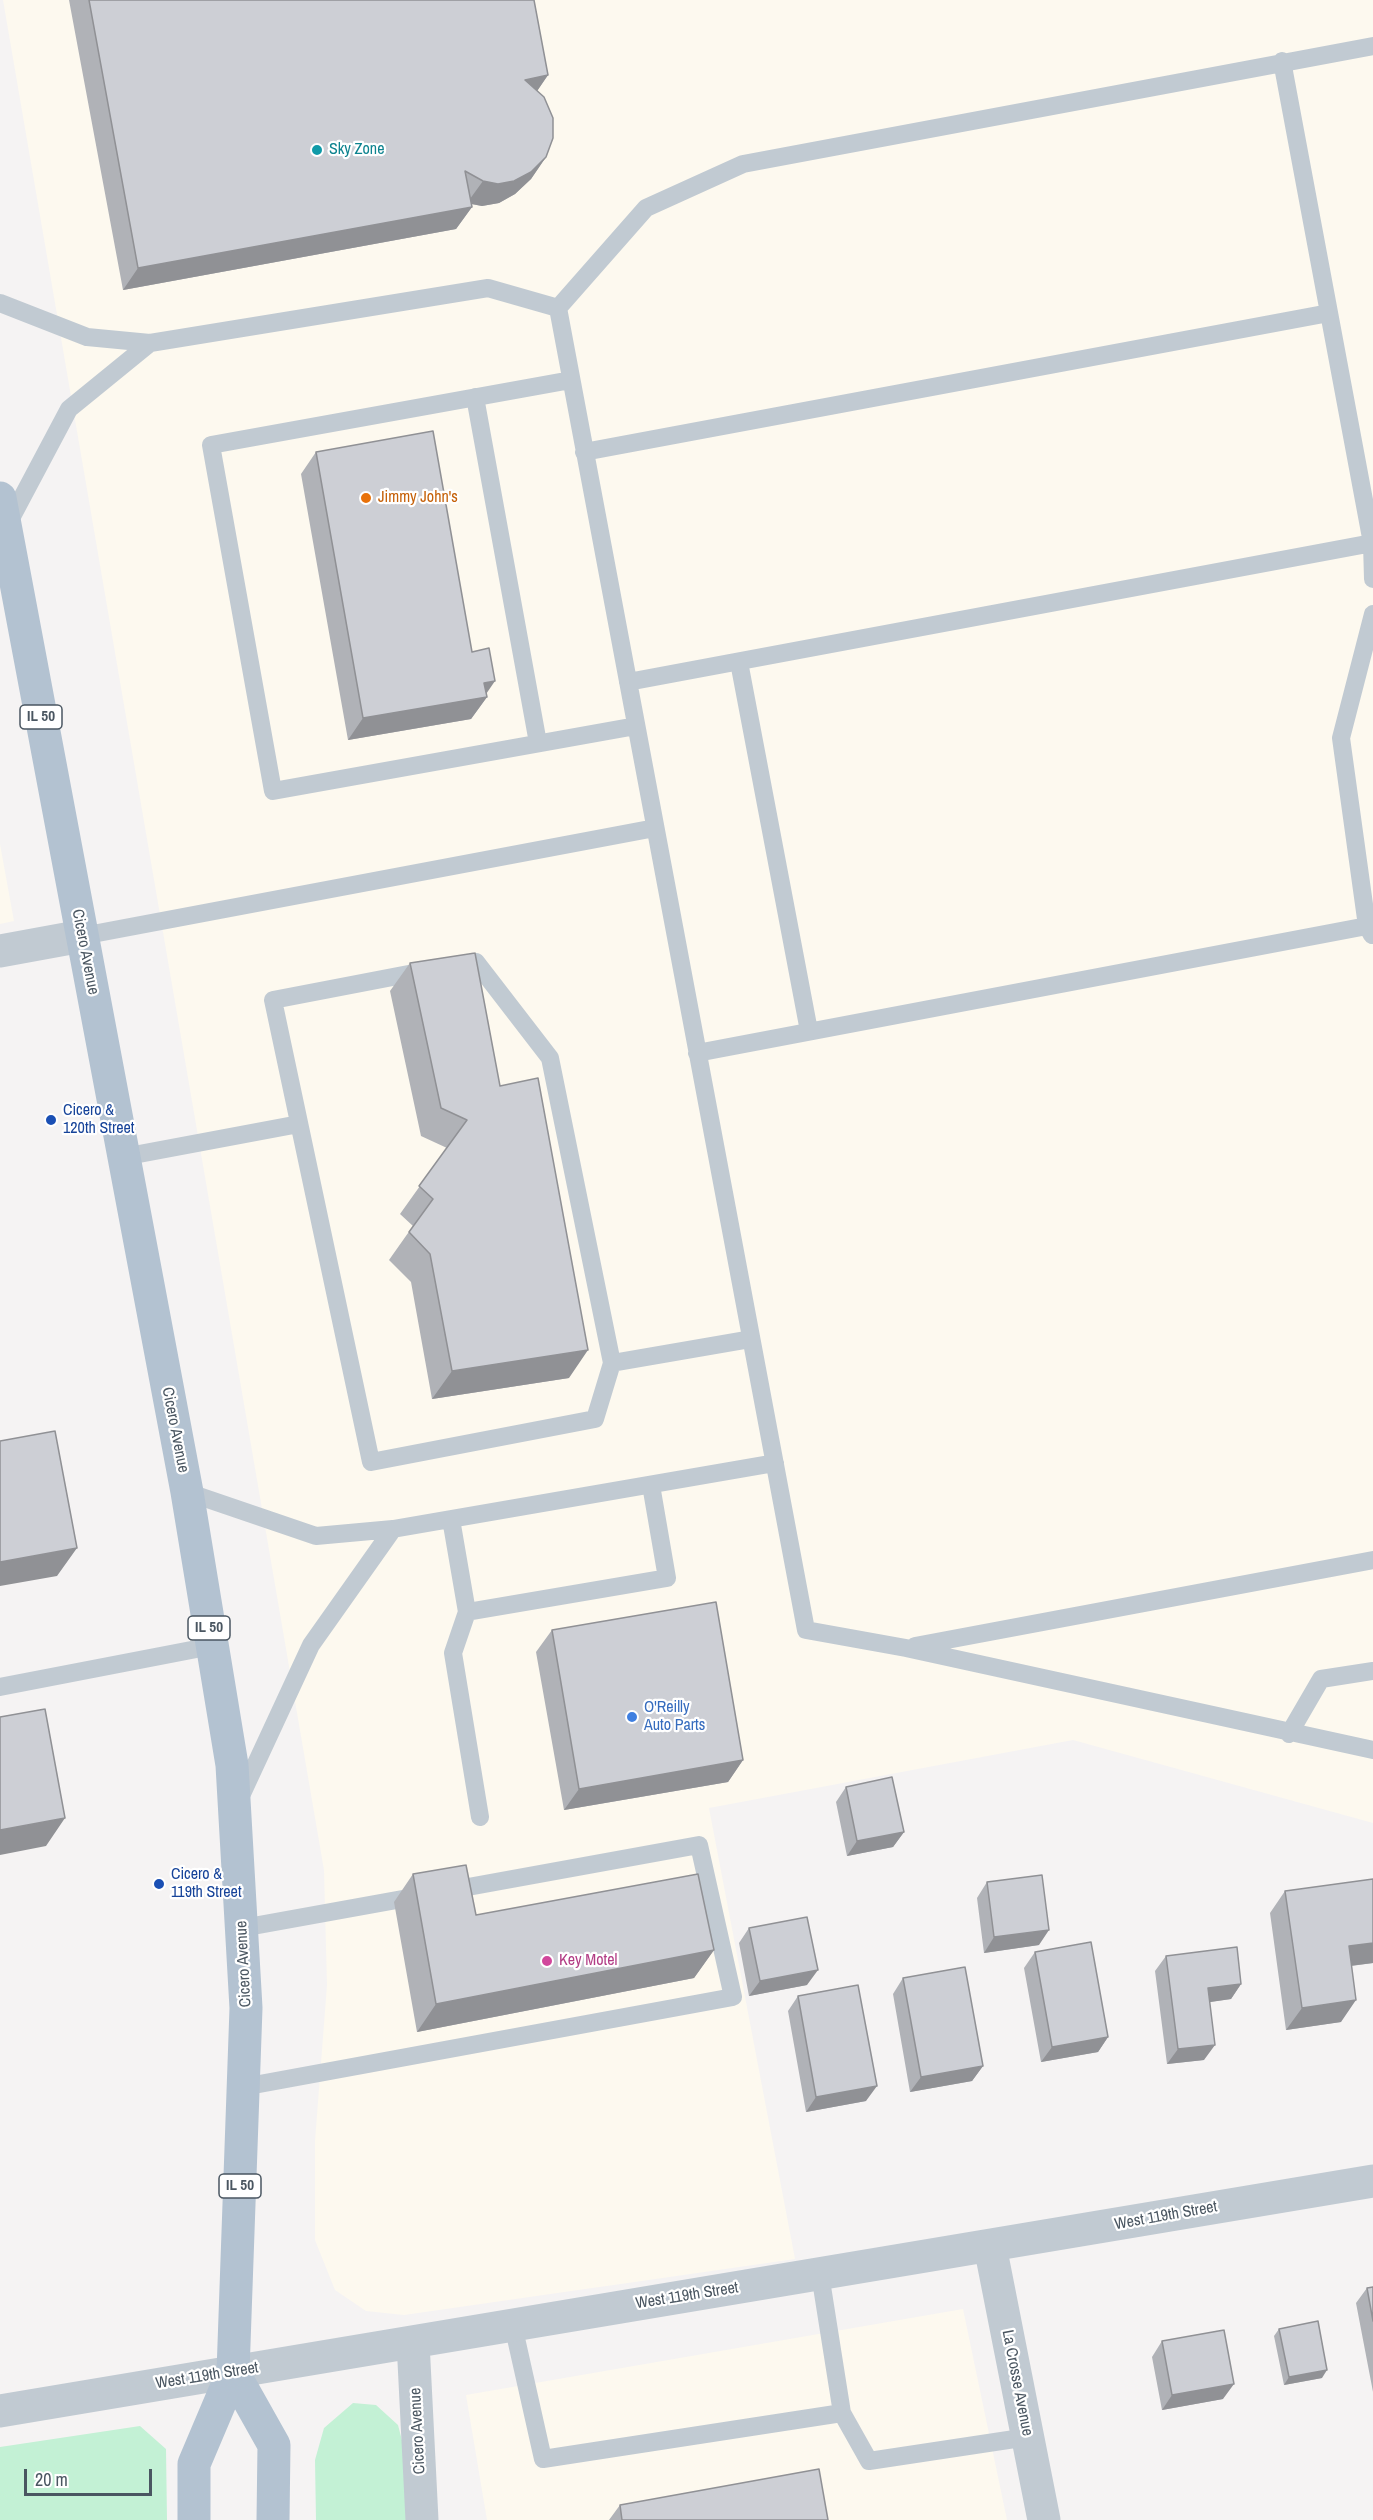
<!DOCTYPE html>
<html>
<head>
<meta charset="utf-8">
<style>
	body { margin:0 }
	#map { position:relative; width:1373px; height:2520px; overflow:hidden; background:#f5f3f3; font-family:"Archivo Narrow",sans-serif }
	canvas { display:block }
	.scale { position:absolute; left:24px; top:2469px; width:128px; height:27px; box-sizing:border-box; border:3px solid #4a5661; border-top:0; padding-left:8px; font-size:18px; line-height:21px; white-space:nowrap; color:#4a5661; -webkit-text-stroke:4px #fff; paint-order:stroke }
</style>
</head>
<body>
<div id="map">
<canvas width="1373" height="2520"></canvas>
<div class="scale">20 m</div>
</div>
<script>
const g = document.querySelector('canvas').getContext('2d');
g.lineJoin = 'round';
function fill(path, color) {
  g.fillStyle = color;
  g.fill(path, 'evenodd');
}
function poly(rows) {
  const path = new Path2D();
  for (const r of rows) {
    path.moveTo(r[0], r[1]);
    for (let i = 2; i < r.length; i += 2) path.lineTo(r[i], r[i + 1]);
  }
  return path;
}
function stroke(path, color, width, dash) {
  g.strokeStyle = color;
  g.lineWidth = width;
  g.lineCap = dash ? 'butt' : 'round';
  g.setLineDash(dash || []);
  g.stroke(path);
}
function label(font, color, halo, rows, align = 'center') {
  g.font = font + ' "Archivo Narrow",sans-serif';
  g.lineWidth = 4.5;
  g.setLineDash([]);
  g.textBaseline = 'middle';
  g.strokeStyle = halo;
  g.fillStyle = color;
  for (const [text, x, y, turn = 0] of rows) {
    g.save();
    g.translate(x, y);
    g.rotate((+turn || 0) * Math.PI / 180);
    g.textAlign = isNaN(turn) ? turn : align;
    if (halo) g.strokeText(text, 0, 0);
    g.fillText(text, 0, 0);
    g.restore();
  }
}
const commercial = poly([
	[3,0,1373,0,1373,1823,1073,1740,709,1808,795,2259,404,2315,366,2311,335,2290,315,2240,315,2141,327,1985,324,1870],
	[0,844,14,921,0,924],
	[963,2309,1007,2520,487,2520,466,2395]
]);
const green = poly([
	[353,2403,376,2405,398,2425,408,2464,408,2520,316,2520,315,2460,324,2428],
	[140,2426,166,2449,167,2520,0,2520,0,2447]
]);
const lane = poly([
	[1373,46,743,164,646,208,558,308,806,1630,906,1648,1373,1750],
	[1282,61,1372,543,1373,579],
	[0,303,87,337,150,343,488,288,558,308],
	[571,380,211,445,273,791,636,726],
	[475,397,538,743],
	[584,452,1329,313],
	[8,524,69,409,150,343],
	[739,662,809,1031],
	[628,682,1372,543],
	[1372,935,1367,926,1341,738,1373,614],
	[82,936,655,828],
	[454,966,476,962,550,1058,612,1363,751,1339],
	[424,971,273,1000,371,1462,595,1419,612,1363],
	[697,1053,1367,926],
	[123,1157,299,1124],
	[187,1492,316,1536,393,1529,775,1463],
	[451,1519,467,1612,453,1653,480,1817],
	[467,1612,667,1578,651,1485],
	[915,1646,1373,1560],
	[0,1687,212,1646],
	[1289,1734,1321,1679,1373,1671],
	[240,1798,311,1645,393,1529],
	[242,1928,419,1896],
	[243,2087,733,1997,699,1845,446,1891],
	[513,2325,543,2459,842,2413,820,2274],
	[842,2413,869,2461,1028,2437]
]);
const street = poly([
	[0,951,82,936],
	[990,2246,1044,2520],
	[413,2342,422,2520],
	[0,2411,1373,2181]
]);
const primary = poly([
	[0,498,187,1492,232,1765,246,2008,233,2372,194,2464,194,2520],
	[233,2372,274,2445,273,2520]
]);
const wall = poly([
	[69,0,534,0,548,75,537,91,546,157,531,179,515,194,499,203,482,206,471,204,472,207,456,229,123,290],
	[316,452,472,652,487,697,471,719,348,740,301,474],
	[410,963,500,1086,569,1378,432,1399,411,1282,389,1260,413,1226,400,1214,447,1148,421,1136,390,991],
	[552,1630,743,1760,728,1782,564,1810,536,1652],
	[846,1787,904,1832,893,1847,847,1856,836,1802],
	[413,1874,476,1915,714,1950,694,1978,417,2032,394,1902],
	[1373,1879,1373,1963,1351,1966,1341,2022,1286,2030,1270,1913,1285,1891],
	[987,1882,1039,1945,984,1953,977,1898],
	[749,1928,807,1985,749,1996,739,1943],
	[1035,1952,1108,2037,1098,2052,1041,2062,1024,1968],
	[1166,1956,1241,1984,1231,1999,1209,2002,1204,2060,1167,2064,1155,1971],
	[903,1978,983,2066,972,2081,910,2092,893,1994],
	[798,1996,866,2101,806,2112,788,2011],
	[1373,2287,1373,2392,1356,2303,1367,2288],
	[1279,2329,1322,2378,1284,2385,1274,2336],
	[1162,2341,1223,2399,1162,2410,1152,2357],
	[620,2505,828,2520,609,2520]
]);
const shadedWall = poly([
	[548,75,533,97,525,80],
	[546,157,531,179,515,194,499,203,482,206,467,203,483,181],
	[472,207,456,229,123,290,138,268],
	[495,681,484,697,487,697,471,719,348,740,363,718,484,683],
	[588,1350,569,1378,432,1399,452,1371],
	[77,1548,57,1576,0,1586,0,1562],
	[743,1760,728,1782,564,1810,579,1789],
	[65,1818,46,1846,0,1855,0,1830],
	[904,1832,893,1847,847,1856,857,1841],
	[1049,1930,1039,1945,984,1953,994,1937],
	[1373,1943,1373,1963,1333,1968,1349,1946],
	[714,1950,694,1978,417,2032,436,2004],
	[818,1970,807,1985,749,1996,760,1981],
	[1241,1984,1231,1999,1197,2004,1208,1988],
	[1356,2000,1341,2022,1286,2030,1302,2008],
	[1108,2037,1098,2052,1041,2062,1052,2047],
	[1215,2045,1204,2060,1167,2064,1178,2049],
	[983,2066,972,2081,910,2092,921,2077],
	[877,2086,866,2101,806,2112,816,2097],
	[1327,2370,1322,2378,1284,2385,1289,2377],
	[1234,2384,1223,2399,1162,2410,1172,2395]
]);
const building = poly([
	[89,0,534,0,548,75,525,80,544,97,553,118,553,138,546,157,531,172,514,181,498,184,483,181,465,171,472,207,138,268,89,0],
	[433,431,472,652,489,648,495,681,484,683,487,697,363,718,316,452,433,431],
	[475,953,500,1086,538,1078,588,1350,452,1371,430,1254,409,1232,433,1199,419,1186,467,1120,441,1108,410,963,475,953],
	[55,1431,77,1548,0,1562,0,1441,55,1431],
	[716,1602,743,1760,579,1789,552,1630,716,1602],
	[45,1709,65,1818,0,1830,0,1717,45,1709],
	[892,1777,904,1832,857,1841,846,1787,892,1777],
	[466,1865,476,1915,698,1874,714,1950,436,2004,413,1874,466,1865],
	[1042,1875,1049,1930,994,1937,987,1882,1042,1875],
	[1373,1879,1373,1943,1349,1946,1356,2000,1302,2008,1285,1891,1373,1879],
	[807,1917,818,1970,760,1981,749,1928,807,1917],
	[1091,1942,1108,2037,1052,2047,1035,1952,1091,1942],
	[1237,1947,1241,1984,1208,1988,1215,2045,1178,2049,1166,1956,1237,1947],
	[965,1967,983,2066,921,2077,903,1978,965,1967],
	[858,1985,877,2086,816,2097,798,1996,858,1985],
	[1373,2287,1373,2321,1367,2288,1373,2287],
	[1318,2321,1327,2370,1289,2377,1279,2329,1318,2321],
	[1224,2330,1234,2384,1172,2395,1162,2341,1224,2330],
	[819,2469,828,2520,622,2520,620,2505,819,2469]
]);
const markers = [
	[317,150,6,"#0f9aa8"],
	[366,498,6,"#e8710a"],
	[51,1120,6,"#1a4fb4"],
	[632,1717,6,"#3f7fe0"],
	[159,1884,6,"#1a4fb4"],
	[547,1961,6,"#d1479c"]
];
const shields = [
	[41,717,42],
	[209,1628,42],
	[240,2186,42]
];
const shieldNames = [
	["IL 50",41,717],
	["IL 50",209,1628],
	["IL 50",240,2186]
];
const cultureNames = [
	["Sky Zone",329,150]
];
const foodNames = [
	["Jimmy John's",378,498]
];
const streetNames = [
	["Cicero Avenue",85,952,79],
	["Cicero Avenue",175,1430,79],
	["Cicero Avenue",244,1964,-93],
	["West 119th Street",1166,2216,-10],
	["West 119th Street",687,2296,-9],
	["West 119th Street",207,2376,-9],
	["La Crosse Avenue",1017,2383,79],
	["Cicero Avenue",418,2431,-93]
];
const transitNames = [
	["Cicero &",63,1111],
	["120th Street",63,1129],
	["Cicero &",171,1875],
	["119th Street",171,1893]
];
const shopNames = [
	["O'Reilly",644,1708],
	["Auto Parts",644,1726]
];
const hotelNames = [
	["Key Motel",559,1961]
];
fill(commercial, '#fdf9ef');
fill(green, '#c3f1d5');
stroke(lane, '#c1cad2', 18);
stroke(street, '#c1cad2', 33);
stroke(primary, '#b3c2d1', 33);
fill(wall, '#b0b2b7');
fill(shadedWall, '#909195');
fill(building, '#cdcfd5');
stroke(building, '#909195', 1.5);
for (const [x, y, r, color] of markers) {
  const dot = new Path2D();
  dot.arc(x, y, r, 0, 2 * Math.PI);
  g.fillStyle = color;
  g.fill(dot);
  stroke(dot, '#fff', 2);
}
for (const [x, y, w] of shields) {
  const box = new Path2D();
  box.roundRect(x - w / 2, y - 12, w, 24, 4.5);
  g.fillStyle = '#fff';
  g.fill(box);
  stroke(box, '#4a5661', 1.5);
}
label('bold 15px', '#4a5661', null, shieldNames);
label('16px', '#0d838f', '#fff', cultureNames, 'left');
label('16px', '#c56008', '#fff', foodNames, 'left');
label('16px', '#4a5661', '#fff', streetNames);
label('16px', '#164399', '#fff', transitNames, 'left');
label('16px', '#366cbe', '#fff', shopNames, 'left');
label('16px', '#b23c85', '#fff', hotelNames, 'left');
</script>
</body>
</html>
